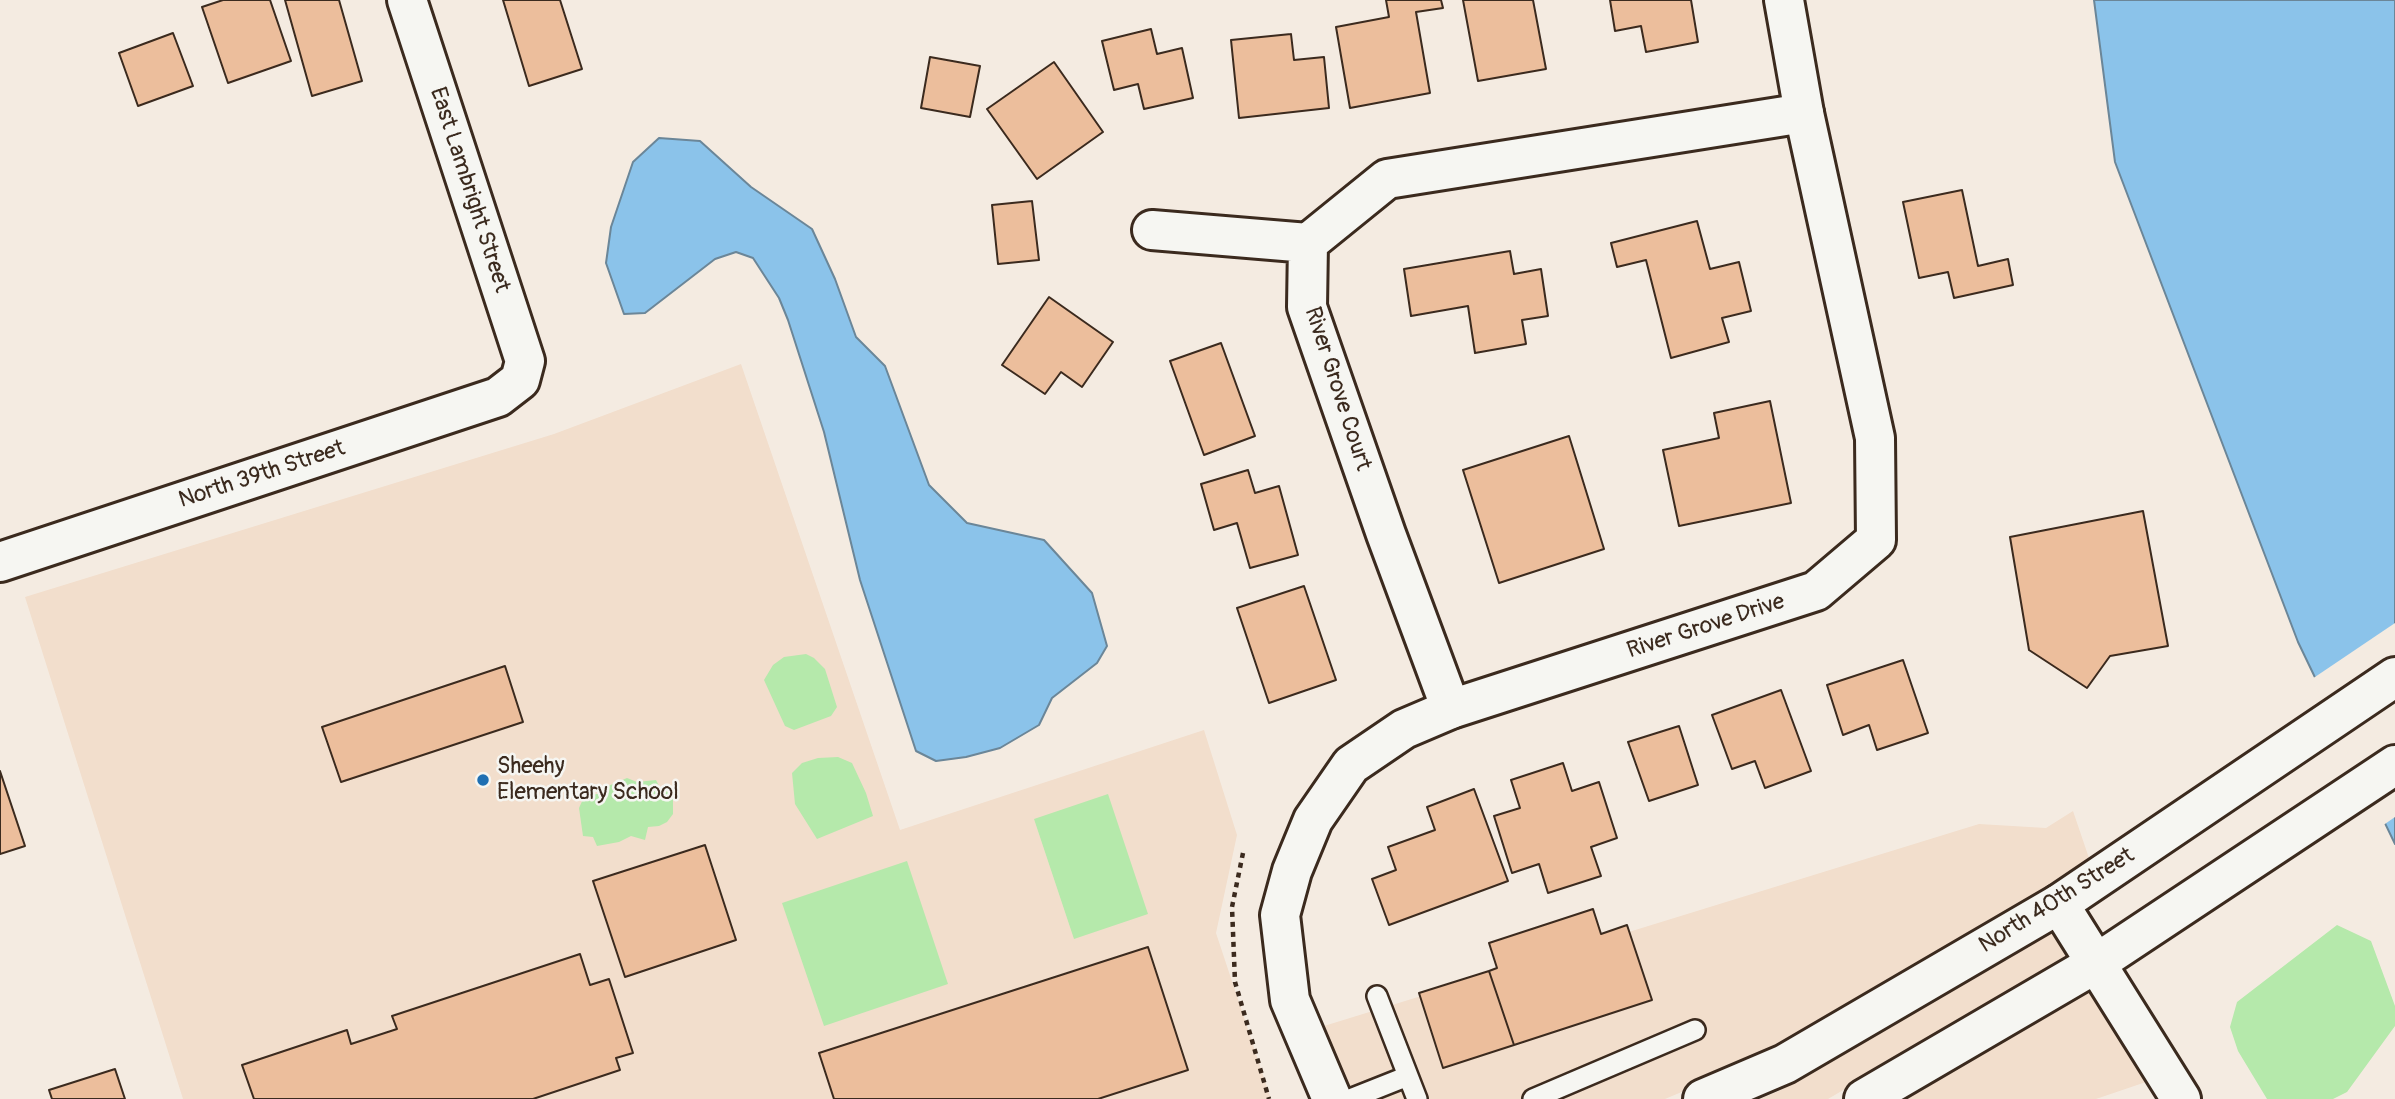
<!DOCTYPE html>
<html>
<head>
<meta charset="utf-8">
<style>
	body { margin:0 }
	canvas { display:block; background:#f4ebe1 }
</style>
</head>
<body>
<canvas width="2395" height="1099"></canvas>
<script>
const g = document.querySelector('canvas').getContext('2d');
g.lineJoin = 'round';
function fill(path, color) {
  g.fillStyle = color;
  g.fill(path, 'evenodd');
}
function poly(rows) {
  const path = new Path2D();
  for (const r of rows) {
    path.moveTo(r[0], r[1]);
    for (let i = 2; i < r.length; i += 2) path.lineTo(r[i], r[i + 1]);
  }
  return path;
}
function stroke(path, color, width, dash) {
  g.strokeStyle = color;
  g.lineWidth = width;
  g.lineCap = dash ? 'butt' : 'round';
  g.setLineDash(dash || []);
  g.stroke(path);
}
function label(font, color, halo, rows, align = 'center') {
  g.font = font + ' Pangolin,sans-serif';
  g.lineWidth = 5;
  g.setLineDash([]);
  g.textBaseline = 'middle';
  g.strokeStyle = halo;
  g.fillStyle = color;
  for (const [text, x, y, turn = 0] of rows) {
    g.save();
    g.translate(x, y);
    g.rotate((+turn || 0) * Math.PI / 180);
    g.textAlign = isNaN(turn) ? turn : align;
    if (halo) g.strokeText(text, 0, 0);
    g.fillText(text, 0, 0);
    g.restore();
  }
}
const built = poly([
	[741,364,900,830,1204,730,1237,835,1216,933,1271,1099,183,1099,25,597,554,434],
	[2073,811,2090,861,2049,889,1762,1058,1665,1099,1354,1099,1324,1026,1979,824,2046,828],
	[2051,931,2067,958,1828,1099,1760,1099,1779,1091],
	[2087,990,2146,1082,2096,1099,1901,1099]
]);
const green = poly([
	[806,654,814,658,825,669,837,707,831,716,794,730,785,726,764,680,773,665,784,657],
	[838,757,852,763,866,793,873,816,817,839,795,804,792,773,802,763,818,758],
	[627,778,637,782,656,780,660,788,668,792,673,799,673,814,667,822,659,826,648,827,645,840,631,836,619,842,597,846,593,837,583,836,579,808,584,797,601,793,608,786],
	[1108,794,1148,914,1074,939,1034,819],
	[907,861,948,984,824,1026,782,903],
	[2337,925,2371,941,2395,1006,2395,1026,2347,1092,2333,1099,2267,1099,2238,1051,2230,1027,2237,1002]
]);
const water = poly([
	[2094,0,2395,0,2395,844,2298,642,2115,162,2094,0],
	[659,138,700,141,751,187,812,229,835,279,856,337,885,366,929,485,967,523,1044,540,1092,593,1107,646,1097,663,1052,698,1039,725,1000,748,966,757,936,761,916,751,860,580,824,432,788,320,779,298,753,258,736,252,715,259,645,313,624,314,606,263,611,227,633,162,659,138]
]);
const pier = poly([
	[2395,623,2395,817,2382,826,2312,679]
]);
const building = poly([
	[223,0,270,0,291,61,228,83,202,7,223,0],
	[285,0,339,0,362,81,312,96,285,0],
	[503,0,560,0,582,69,529,86,503,0],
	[1386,0,1441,0,1443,8,1416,12,1430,93,1350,108,1336,27,1389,17,1386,0],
	[1463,0,1533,0,1546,69,1478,81,1463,0],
	[1610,0,1691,0,1698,42,1646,52,1641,26,1615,31,1610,0],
	[1151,29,1157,54,1182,48,1193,98,1144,109,1138,84,1114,90,1102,41,1151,29],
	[173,33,193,86,138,106,119,53,173,33],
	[1291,34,1294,60,1324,57,1329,108,1239,118,1231,40,1291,34],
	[930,57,980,66,970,117,921,108,930,57],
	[1054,62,1103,132,1037,179,987,109,1054,62],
	[1962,190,1978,266,2008,259,2013,285,1954,298,1948,272,1919,278,1903,202,1962,190],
	[1032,201,1039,260,998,264,992,205,1032,201],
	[1697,221,1710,269,1739,262,1751,311,1722,318,1729,342,1671,358,1646,260,1617,267,1611,243,1697,221],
	[1510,251,1514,274,1541,269,1548,316,1522,320,1526,344,1475,353,1468,306,1411,316,1404,269,1510,251],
	[1049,297,1113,342,1082,387,1061,372,1045,394,1002,365,1049,297],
	[1221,343,1255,436,1204,455,1170,361,1221,343],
	[1770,401,1791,503,1679,526,1663,450,1719,438,1714,413,1770,401],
	[1569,436,1604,549,1499,583,1463,470,1569,436],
	[1248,470,1255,493,1279,486,1298,555,1250,568,1237,523,1214,530,1201,484,1248,470],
	[2143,511,2168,646,2110,656,2087,688,2029,650,2010,537,2143,511],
	[1304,586,1336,680,1269,703,1237,608,1304,586],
	[1903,660,1928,733,1877,750,1869,725,1843,735,1827,685,1903,660],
	[505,666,523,722,341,782,322,727,505,666],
	[1781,690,1811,771,1765,788,1755,761,1732,769,1712,715,1781,690],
	[1679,726,1698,785,1649,801,1628,742,1679,726],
	[1563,763,1572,791,1599,782,1617,838,1591,847,1601,876,1548,893,1539,864,1512,873,1494,816,1520,808,1511,780,1563,763],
	[0,771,25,846,0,854,0,771],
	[1474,789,1508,881,1389,925,1372,879,1396,870,1388,847,1435,830,1427,807,1474,789],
	[705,845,736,940,625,977,593,881,705,845],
	[1593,909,1601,934,1627,925,1652,1000,1514,1045,1489,971,1497,968,1489,943,1593,909],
	[1148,947,1188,1070,1098,1099,834,1099,819,1053,1148,947],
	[580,954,590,985,609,979,633,1053,616,1058,620,1070,533,1099,254,1099,242,1065,347,1030,351,1044,397,1029,392,1016,580,954],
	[1489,971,1514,1045,1443,1068,1419,993,1489,971],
	[115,1069,125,1099,52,1099,49,1090,115,1069]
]);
const path = poly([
	[1243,853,1232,907,1235,982,1269,1099]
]);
const service = poly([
	[1377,996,1417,1099],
	[1350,1099,1408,1076],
	[1533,1099,1695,1030]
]);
const minor = poly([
	[1152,230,1308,243],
	[0,562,498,397,520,380,525,361,407,0],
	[1451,709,1386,534,1307,307,1308,243,1387,179,1804,113],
	[2059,904,2181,1099]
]);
const tertiary = poly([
	[1332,1099,1290,1000,1280,915,1292,871,1313,820,1351,765,1404,729,1451,709,1816,591,1876,540,1875,438,1804,113,1784,0]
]);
const secondary = poly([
	[1703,1099,1785,1064,2059,904,2395,677],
	[1864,1099,2095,964,2395,765]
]);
const markers = [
	[483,780,7,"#1f6fb2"]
];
const streetNames = [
	["East Lambright Street",469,190,72],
	["River Grove Court",1337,389,72],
	["North 39th Street",262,475,-18],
	["River Grove Drive",1706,627,-18],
	["North 40th Street",2057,901,-32]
];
const poiNames = [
	["Sheehy",497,767],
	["Elementary School",497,793]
];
fill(built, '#f2decc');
fill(green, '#b5e9ab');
fill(water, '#8bc3ea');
stroke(water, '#6b8698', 2);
fill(pier, '#f4ebe1');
fill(building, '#ecbe9c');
stroke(building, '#3b2a1e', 2);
stroke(service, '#3b2a1e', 24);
stroke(minor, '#3b2a1e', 44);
stroke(tertiary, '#3b2a1e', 44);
stroke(secondary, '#3b2a1e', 44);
stroke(path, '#3b2a1e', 4.5, [5, 5]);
stroke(service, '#f6f6f2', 19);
stroke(minor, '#f6f6f2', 38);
stroke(tertiary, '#f6f6f2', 38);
stroke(secondary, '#f6f6f2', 38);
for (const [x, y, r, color] of markers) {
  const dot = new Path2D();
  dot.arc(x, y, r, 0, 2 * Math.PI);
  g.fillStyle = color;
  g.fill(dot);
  stroke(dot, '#f6f6f2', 2.5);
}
label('23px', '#3b2a1e', '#f6f6f2', streetNames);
label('23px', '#3b2a1e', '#f6f6f2', poiNames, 'left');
</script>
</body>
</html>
